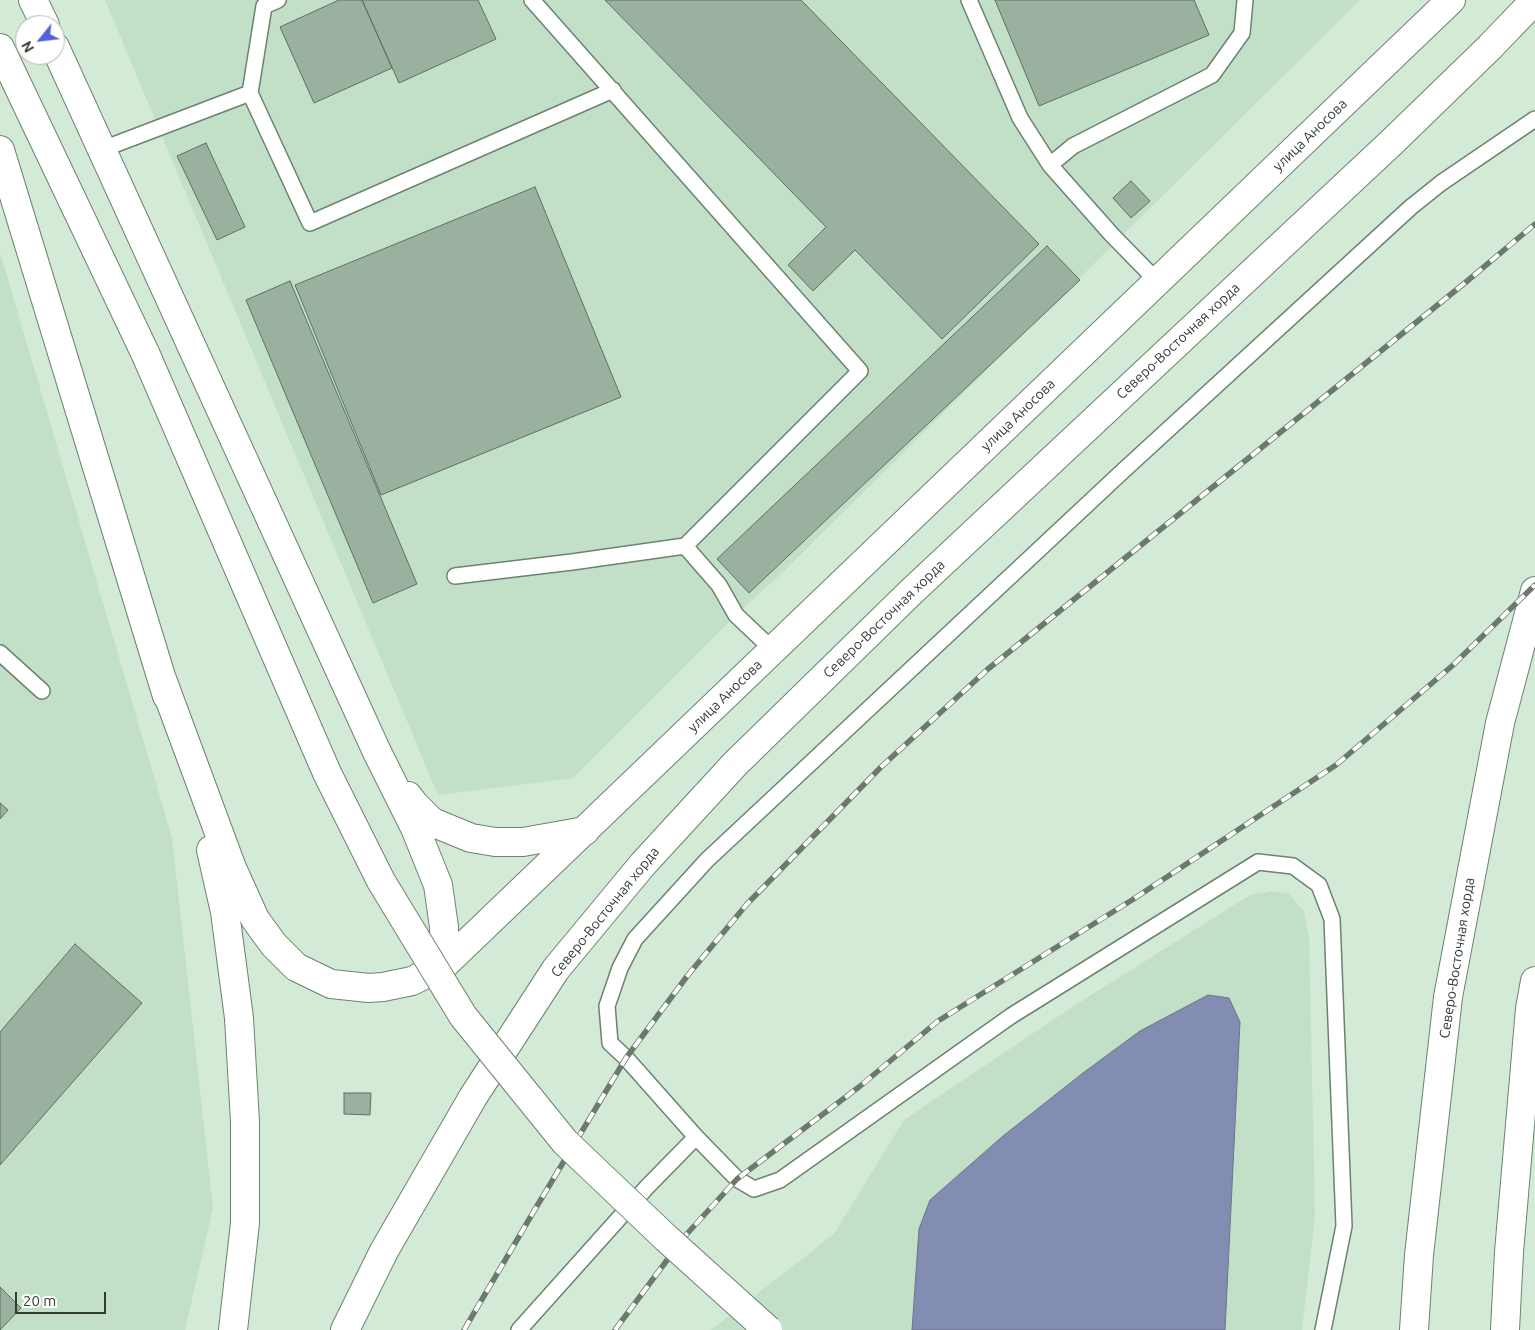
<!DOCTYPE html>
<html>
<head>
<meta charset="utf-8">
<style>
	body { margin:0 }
	#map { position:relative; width:1535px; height:1330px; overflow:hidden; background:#d2ead6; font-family:Ubuntu,sans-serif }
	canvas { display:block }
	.north { position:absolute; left:15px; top:15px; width:50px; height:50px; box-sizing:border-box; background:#fff; border:1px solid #aeb1ae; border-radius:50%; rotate:241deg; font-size:14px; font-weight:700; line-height:20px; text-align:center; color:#343d35 }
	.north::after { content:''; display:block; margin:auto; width:18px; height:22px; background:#5362d8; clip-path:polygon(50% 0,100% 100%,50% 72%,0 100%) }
	.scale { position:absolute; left:15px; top:1292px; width:91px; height:22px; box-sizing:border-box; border:2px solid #343d35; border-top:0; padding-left:6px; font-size:15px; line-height:18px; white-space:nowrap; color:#343d35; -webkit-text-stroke:4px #fff; paint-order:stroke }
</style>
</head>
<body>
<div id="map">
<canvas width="1535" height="1330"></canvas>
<div class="north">N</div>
<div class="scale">20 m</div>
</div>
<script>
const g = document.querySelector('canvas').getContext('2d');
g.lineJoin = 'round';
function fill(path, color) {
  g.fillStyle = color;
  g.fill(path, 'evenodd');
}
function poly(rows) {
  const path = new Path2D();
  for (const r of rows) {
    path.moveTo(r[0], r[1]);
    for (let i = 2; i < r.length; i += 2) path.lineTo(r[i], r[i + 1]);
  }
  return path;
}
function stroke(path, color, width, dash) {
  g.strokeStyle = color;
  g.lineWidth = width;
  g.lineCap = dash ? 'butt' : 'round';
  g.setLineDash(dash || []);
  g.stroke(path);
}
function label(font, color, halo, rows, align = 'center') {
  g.font = font + ' Ubuntu,sans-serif';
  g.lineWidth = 5;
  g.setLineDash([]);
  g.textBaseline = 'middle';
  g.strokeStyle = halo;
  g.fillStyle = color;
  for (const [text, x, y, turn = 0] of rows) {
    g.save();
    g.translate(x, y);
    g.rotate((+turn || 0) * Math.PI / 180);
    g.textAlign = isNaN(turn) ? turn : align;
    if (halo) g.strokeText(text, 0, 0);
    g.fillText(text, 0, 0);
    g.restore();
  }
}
const built = poly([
	[105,0,1360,0,782,573,736,615,573,778,438,795],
	[0,252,172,838,213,1208,185,1330,0,1330],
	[1272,891,1289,894,1304,911,1309,938,1315,1216,1302,1330,711,1330,834,1234,904,1120,1069,1009,1250,895]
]);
const water = poly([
	[1208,995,1229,998,1240,1022,1225,1330,912,1330,919,1229,930,1200,1003,1136,1083,1073,1140,1031,1208,995]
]);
const building = poly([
	[339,0,362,0,392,68,314,103,280,27,339,0],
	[362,0,478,0,496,39,399,83,362,0],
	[605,0,801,0,1039,244,942,339,855,250,813,291,788,265,826,227,605,0],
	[995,0,1194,0,1209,35,1039,106,995,0],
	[206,143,245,227,217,240,177,156,206,143],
	[1131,181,1150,201,1131,218,1113,198,1131,181],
	[535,187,621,397,381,495,295,285,535,187],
	[1047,246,1080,280,749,593,717,559,1047,246],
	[290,281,417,584,373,603,246,300,290,281],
	[0,803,8,810,0,819,0,803],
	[75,944,142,1003,0,1165,0,1032,75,944],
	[344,1093,371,1093,370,1115,344,1114,344,1093],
	[0,1287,21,1308,0,1330,0,1287]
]);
const lane = poly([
	[532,0,860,371,685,546],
	[969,0,1020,118,1050,165],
	[250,93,264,6,278,0],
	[103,149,250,93,310,223,613,90],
	[1157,281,1112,235,1050,165,1073,146,1212,75,1242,33,1245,0],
	[455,576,572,562,685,546,719,585,736,615,773,650],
	[0,653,42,691],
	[519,1330,647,1187,696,1137],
	[1323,1330,1344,1226,1332,919,1319,885,1293,866,1258,862,1011,1016,780,1180,754,1189,737,1179,696,1137,626,1058,610,1043,607,1006,620,968,635,939,707,860,1124,470,1411,207,1441,183,1535,119]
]);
const secondary = poly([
	[33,0,45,25],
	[55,47,377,752,415,828,438,885,444,927,445,964],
	[0,48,146,355],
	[0,150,167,696],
	[162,679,232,868,255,919,274,945,296,967,331,984,369,988,383,987,412,981,445,964,1451,0],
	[408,796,415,805,432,822,471,838,495,842,523,842,585,831],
	[211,850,225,912,239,1018,245,1122,245,1223,233,1330]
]);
const primary = poly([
	[345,1330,384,1251,473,1097,556,969,643,864,735,764,911,592,1392,142,1490,47,1535,0],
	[1414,1330,1419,1255,1448,997,1500,723,1535,591],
	[1505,1330,1509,1252,1530,1009,1535,981]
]);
const rail = poly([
	[464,1330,534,1211,626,1058,688,975,747,904,881,767,988,669,1466,282,1535,224],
	[615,1330,685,1236,737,1179,859,1087,938,1021,1132,900,1336,765,1452,666,1535,585]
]);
const secondaryBridge = poly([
	[146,355,327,773,381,881,463,1016,565,1142,666,1238,768,1330]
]);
const streetNames = [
	["улица Аносова",1310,135,-44],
	["Северо-Восточная хорда",1178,341,-43],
	["улица Аносова",1018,415,-44],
	["Северо-Восточная хорда",884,619,-44],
	["улица Аносова",725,696,-44],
	["Северо-Восточная хорда",605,912,-51],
	["Северо-Восточная хорда",1457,958,-81]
];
fill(built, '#c2e0c7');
fill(water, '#838db2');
stroke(water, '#6b758c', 1);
fill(building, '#9bb19f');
stroke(building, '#5c7160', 1);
stroke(lane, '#6d8271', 18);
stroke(secondary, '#6d8271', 30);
stroke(primary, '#6d8271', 30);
stroke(lane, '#fff', 15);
stroke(secondary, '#fff', 28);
stroke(primary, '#fff', 28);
stroke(rail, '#6c7a6e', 5.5);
stroke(rail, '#fff', 4, [11]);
stroke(secondaryBridge, '#6d8271', 30, []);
stroke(secondaryBridge, '#fff', 28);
label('14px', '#343d35', '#fff', streetNames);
</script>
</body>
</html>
